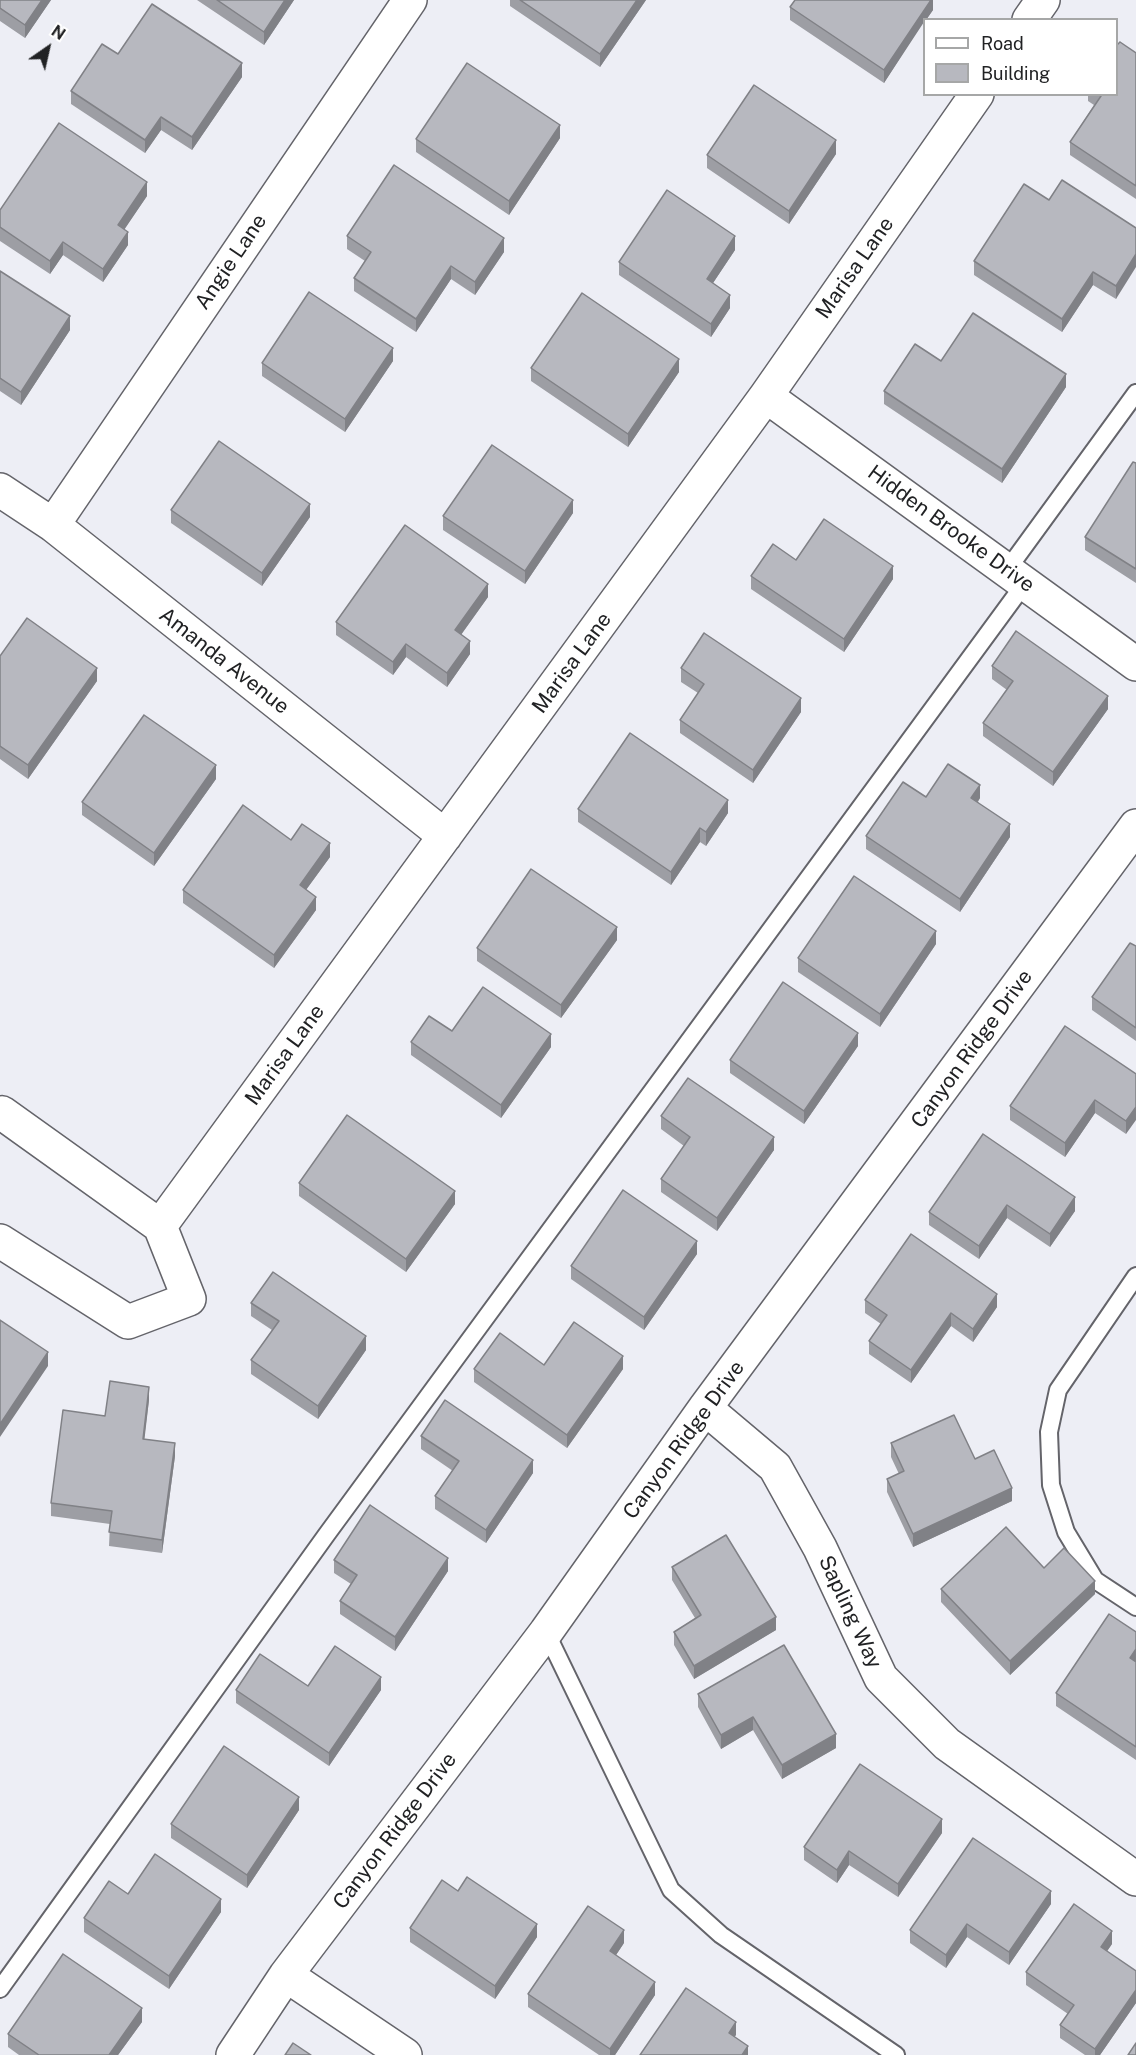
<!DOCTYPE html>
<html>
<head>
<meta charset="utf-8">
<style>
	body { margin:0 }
	#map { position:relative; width:1136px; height:2055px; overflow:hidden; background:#edeef5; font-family:"Public Sans",sans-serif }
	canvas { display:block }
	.legend { position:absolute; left:923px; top:18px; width:195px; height:78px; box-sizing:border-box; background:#fff; border:2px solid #a6a7a7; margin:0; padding:8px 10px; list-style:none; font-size:18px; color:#212224 }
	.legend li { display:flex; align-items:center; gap:12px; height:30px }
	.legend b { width:30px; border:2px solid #a6a7a7 }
	.north { position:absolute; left:18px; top:18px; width:60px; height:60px; -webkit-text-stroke:4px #fff; paint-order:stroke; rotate:34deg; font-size:16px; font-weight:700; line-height:24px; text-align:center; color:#212224 }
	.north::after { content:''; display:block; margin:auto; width:21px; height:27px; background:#212224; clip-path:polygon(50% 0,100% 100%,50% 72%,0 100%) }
</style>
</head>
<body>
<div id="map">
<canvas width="1136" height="2055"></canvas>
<ul class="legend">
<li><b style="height:8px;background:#fff"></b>Road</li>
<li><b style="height:16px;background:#b7b8bf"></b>Building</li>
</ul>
<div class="north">N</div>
</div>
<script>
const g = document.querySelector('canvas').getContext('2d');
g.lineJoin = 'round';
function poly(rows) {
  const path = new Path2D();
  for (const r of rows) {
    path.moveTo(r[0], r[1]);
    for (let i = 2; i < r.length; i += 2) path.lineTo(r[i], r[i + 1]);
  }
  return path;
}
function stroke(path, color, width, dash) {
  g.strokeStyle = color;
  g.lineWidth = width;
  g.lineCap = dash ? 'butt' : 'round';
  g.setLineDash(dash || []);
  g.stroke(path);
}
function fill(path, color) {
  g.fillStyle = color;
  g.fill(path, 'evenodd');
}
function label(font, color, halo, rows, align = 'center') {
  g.font = font + ' "Public Sans",sans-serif';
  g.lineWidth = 5;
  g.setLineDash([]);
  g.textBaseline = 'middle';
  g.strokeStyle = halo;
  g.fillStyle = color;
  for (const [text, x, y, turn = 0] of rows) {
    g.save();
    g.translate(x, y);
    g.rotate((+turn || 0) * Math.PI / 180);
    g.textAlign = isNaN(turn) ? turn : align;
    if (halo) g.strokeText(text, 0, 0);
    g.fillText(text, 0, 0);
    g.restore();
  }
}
const lane = poly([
	[1007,570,1136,393],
	[1136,1276,1058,1390,1049,1432,1051,1485,1066,1532,1095,1580,1136,1607],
	[546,1632,671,1890,721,1935,896,2055],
	[0,1989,327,1534,1025,583]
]);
const street = poly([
	[1029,20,1043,0],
	[766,396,1136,664],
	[0,490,53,525,445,836],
	[53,525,410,0],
	[0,1114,2,1113,160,1226,189,1299,128,1322,0,1241],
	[160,1226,766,396,977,94],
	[705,1408,775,1467,820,1548,881,1678,947,1744,1136,1879],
	[286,1975,405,2055],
	[233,2055,286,1975,546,1632,705,1408,1136,826]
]);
const wall = poly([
	[0,0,51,0,25,38,0,21],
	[197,0,294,0,264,45],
	[510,0,646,0,600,67,510,6],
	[933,0,933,10,926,20,924,20,884,83,790,20,790,7],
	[1136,53,1136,199,1070,155,1070,142,1094,105,1088,101,1088,94,1116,94],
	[118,54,242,77,192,150,161,130,145,153,71,104,71,91],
	[560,138,509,215,416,152,416,139],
	[836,154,789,224,707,168,707,155],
	[147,196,124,229,128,245,103,282,63,255,50,274,0,241,0,210],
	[1049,200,1136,228,1116,299,1093,285,1062,332,974,275,974,261],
	[347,236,504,252,475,295,451,279,416,332,354,291,354,278,365,261,347,249],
	[735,250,713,283,730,308,711,337,619,275,619,262],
	[0,271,70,330,21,405,0,391],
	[393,361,345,432,262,376,262,363],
	[941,361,1066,387,1002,483,884,404,884,391],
	[531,368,679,372,628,447,531,381],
	[1136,463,1136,583,1085,550,1085,537],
	[171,510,310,517,262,586,171,523],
	[573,513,525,584,443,530,443,516],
	[796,560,893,579,844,652,751,589,751,576],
	[488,597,461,635,470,654,447,687,406,657,393,675,336,635,336,622],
	[0,656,97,681,28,779,0,759],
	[992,666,1108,709,1053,786,983,736,983,723,1007,690,992,679],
	[681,668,801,712,753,783,680,733,680,720,698,693,681,682],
	[216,779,154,866,82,815,82,802],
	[926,797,980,798,978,802,1010,837,960,912,866,849,866,836],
	[578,809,728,813,706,846,700,842,671,885,578,822],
	[291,840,330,857,306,890,316,910,274,968,183,903,183,890],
	[617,940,561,1018,477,961,477,948],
	[936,944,880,1027,798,972,798,958],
	[1136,946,1136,1041,1092,1010,1092,997],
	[452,1031,551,1047,501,1118,411,1055,411,1042],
	[858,1046,804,1124,730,1073,730,1060],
	[1136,1074,1126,1134,1095,1113,1065,1157,1010,1120,1010,1106],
	[661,1116,774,1150,717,1231,661,1192,661,1179,684,1146,661,1129],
	[983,1134,1075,1211,1050,1247,1007,1218,979,1259,929,1225,929,1212],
	[299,1183,455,1204,406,1272,299,1196],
	[697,1254,644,1330,571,1279,571,1266],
	[865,1300,997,1307,973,1342,951,1326,911,1383,869,1354,869,1341,881,1324,865,1313],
	[251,1303,366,1350,318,1419,251,1374,251,1360,272,1330,251,1316],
	[474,1369,623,1369,567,1448,474,1382],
	[149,1400,144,1439,175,1456,162,1553,109,1546,110,1524,51,1516,51,1503,105,1416],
	[421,1436,533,1473,486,1543,435,1509,435,1496,453,1471,421,1449],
	[891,1443,1012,1501,913,1547,887,1492,887,1479,899,1474,891,1457],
	[334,1560,448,1571,395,1651,340,1614,340,1601,351,1584,334,1573],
	[672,1567,776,1630,694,1679,674,1645,674,1632,695,1618,672,1580],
	[1044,1568,1095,1594,1010,1675,941,1602,941,1589],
	[1136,1632,1136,1760,1056,1706,1056,1693],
	[308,1686,381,1690,329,1766,236,1703,236,1690],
	[698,1694,836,1748,782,1779,753,1730,721,1749,698,1707],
	[299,1810,247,1888,171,1838,171,1824],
	[942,1833,898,1897,849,1865,837,1883,804,1860,804,1847],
	[458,1891,537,1937,495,1999,410,1942,410,1928],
	[128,1894,221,1912,169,1989,84,1932,84,1918],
	[1051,1904,1009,1965,967,1937,946,1968,910,1943,910,1930],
	[624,1943,616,1955,655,1995,615,2055,599,2055,528,2007,528,1994],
	[1112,1944,1107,1951,1136,2003,1100,2055,1085,2055,1060,2038,1060,2025,1068,2014,1026,1985,1026,1972],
	[142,2022,118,2055,19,2055,8,2047,8,2034]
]);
const shadedWall = poly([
	[42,0,51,0,25,38,25,25],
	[285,0,294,0,264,45,264,32],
	[637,0,646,0,600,67,600,54],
	[931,0,933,0,933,10,926,20,924,20,924,22,884,83,884,70],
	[242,63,242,77,192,150,192,137],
	[161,117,161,130,145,153,145,140],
	[560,125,560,138,509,215,509,201],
	[836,140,836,154,789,224,789,211],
	[147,182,147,196,118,239,118,225],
	[128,232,128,245,103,282,103,269],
	[735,236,735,250,707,292,707,279],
	[504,238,504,252,475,295,475,282],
	[63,242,63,255,50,274,50,261],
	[1136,254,1136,267,1116,299,1116,286],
	[451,266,451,279,416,332,416,319],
	[1093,272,1093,285,1062,332,1062,319],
	[730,295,730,308,711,337,711,324],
	[70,316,70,330,21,405,21,392],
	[393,348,393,361,345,432,345,419],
	[679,359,679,372,628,447,628,434],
	[1066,374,1066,387,1002,483,1002,469],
	[573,500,573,513,525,584,525,571],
	[310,504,310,517,262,586,262,573],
	[893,566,893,579,844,652,844,639],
	[488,584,488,597,455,643,455,630],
	[470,641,470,654,447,687,447,673],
	[406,644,406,657,393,675,393,662],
	[97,668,97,681,28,779,28,765],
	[1108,696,1108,709,1053,786,1053,772],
	[801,698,801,712,753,783,753,770],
	[216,765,216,779,154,866,154,853],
	[980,785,980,798,971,811,971,798],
	[728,800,728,813,706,846,706,832],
	[1010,824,1010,837,960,912,960,899],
	[700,828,700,842,671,885,671,872],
	[330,843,330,857,300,898,300,885],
	[316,897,316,910,274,968,274,955],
	[617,927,617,940,561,1018,561,1005],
	[936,931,936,944,880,1027,880,1014],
	[858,1033,858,1046,804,1124,804,1111],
	[551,1034,551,1047,501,1118,501,1105],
	[1095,1100,1095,1113,1065,1157,1065,1143],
	[1136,1107,1136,1120,1126,1134,1126,1121],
	[774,1137,774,1150,717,1231,717,1218],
	[455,1191,455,1204,406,1272,406,1259],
	[1075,1197,1075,1211,1050,1247,1050,1234],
	[1007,1205,1007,1218,979,1259,979,1246],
	[697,1241,697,1254,644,1330,644,1317],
	[997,1294,997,1307,973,1342,973,1329],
	[951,1313,951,1326,911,1383,911,1370],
	[366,1336,366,1350,318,1419,318,1406],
	[48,1352,48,1366,0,1437,0,1424],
	[623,1356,623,1369,567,1448,567,1435],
	[149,1387,149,1400,143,1452,143,1439],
	[175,1443,175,1456,162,1553,162,1540],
	[533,1460,533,1473,486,1543,486,1530],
	[1012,1488,1012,1501,913,1547,913,1534],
	[448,1558,448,1571,395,1651,395,1637],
	[1095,1581,1095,1594,1010,1675,1010,1661],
	[776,1617,776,1630,694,1679,694,1666],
	[1136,1649,1136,1662,1130,1658],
	[381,1677,381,1690,329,1766,329,1753],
	[753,1717,753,1730,721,1749,721,1735],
	[836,1734,836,1748,782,1779,782,1765],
	[299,1797,299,1810,247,1888,247,1875],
	[942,1819,942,1833,898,1897,898,1884],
	[849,1851,849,1865,837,1883,837,1870],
	[1051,1891,1051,1904,1009,1965,1009,1952],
	[221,1899,221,1912,169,1989,169,1976],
	[537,1924,537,1937,495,1999,495,1986],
	[967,1924,967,1937,946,1968,946,1955],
	[624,1930,624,1943,610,1964,610,1951],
	[1112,1931,1112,1944,1101,1960,1101,1947],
	[655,1982,655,1995,615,2055,610,2055,610,2049],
	[1136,1990,1136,2003,1100,2055,1095,2055,1095,2049],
	[142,2008,142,2022,118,2055,109,2055],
	[736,2022,736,2035,729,2046,729,2033],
	[748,2046,748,2055,742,2055]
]);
const building = poly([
	[0,0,42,0,25,25,0,8,0,0],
	[217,0,285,0,264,32,217,0],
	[520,0,637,0,600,54,520,0],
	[795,0,931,0,884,70,790,7,795,0],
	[152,4,242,63,192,137,161,117,145,140,71,91,102,44,118,54,152,4],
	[1120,42,1136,53,1136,186,1070,142,1101,96,1098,94,1116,94,1116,46,1120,42],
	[467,63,560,125,509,201,416,139,467,63],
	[754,85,836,140,789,211,707,155,754,85],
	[59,123,147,182,118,225,128,232,103,269,63,242,50,261,0,227,0,210,59,123],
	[394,165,504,238,475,282,451,266,416,319,354,278,371,252,347,236,394,165],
	[1062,180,1136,228,1136,254,1116,286,1093,272,1062,319,974,261,1024,184,1049,200,1062,180],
	[667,190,735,236,707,279,730,295,711,324,619,262,667,190],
	[0,271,70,316,21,392,0,378,0,271],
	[309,292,393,348,345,419,262,363,309,292],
	[582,293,679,359,628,434,531,368,582,293],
	[973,313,1066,374,1002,469,884,391,915,344,941,361,973,313],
	[219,441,310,504,262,573,171,510,219,441],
	[492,445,573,500,525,571,443,516,492,445],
	[1133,462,1136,463,1136,569,1085,537,1133,462],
	[824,519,893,566,844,639,751,576,773,544,796,560,824,519],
	[405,525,488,584,455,630,470,641,447,673,406,644,393,662,336,622,405,525],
	[27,618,97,668,28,765,0,746,0,656,27,618],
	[1016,631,1108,696,1053,772,983,723,1013,681,992,666,1016,631],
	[704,633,801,698,753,770,680,720,704,684,681,668,704,633],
	[144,715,216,765,154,853,82,802,144,715],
	[630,733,728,800,706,832,700,828,671,872,578,809,630,733],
	[948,764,980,785,971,798,1010,824,960,899,866,836,903,782,926,797,948,764],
	[243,805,291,840,302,824,330,843,300,885,316,897,274,955,183,890,243,805],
	[531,869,617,927,561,1005,477,948,531,869],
	[854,876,936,931,880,1014,798,958,854,876],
	[1130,943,1136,946,1136,1028,1092,997,1130,943],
	[783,982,858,1033,804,1111,730,1060,783,982],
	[483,987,551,1034,501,1105,411,1042,429,1016,452,1031,483,987],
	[1065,1026,1136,1074,1136,1107,1126,1121,1095,1100,1065,1143,1010,1106,1065,1026],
	[688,1078,774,1137,717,1218,661,1179,690,1137,661,1116,688,1078],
	[347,1115,455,1191,406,1259,299,1183,347,1115],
	[983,1134,1075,1197,1050,1234,1007,1205,979,1246,929,1212,983,1134],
	[623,1190,697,1241,644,1317,571,1266,623,1190],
	[911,1234,997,1294,973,1329,951,1313,911,1370,869,1341,887,1315,865,1300,911,1234],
	[273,1272,366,1336,318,1406,251,1360,279,1321,251,1303,273,1272],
	[0,1320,48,1352,0,1424,0,1320],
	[574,1322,623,1356,567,1435,474,1369,500,1333,544,1365,574,1322],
	[110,1381,149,1387,143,1439,175,1443,162,1540,109,1532,112,1511,51,1503,63,1410,105,1416,110,1381],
	[445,1400,533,1460,486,1530,435,1496,459,1461,421,1436,445,1400],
	[954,1415,975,1459,994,1450,1012,1488,913,1534,887,1479,904,1471,891,1443,954,1415],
	[370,1505,448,1558,395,1637,340,1601,357,1575,334,1560,370,1505],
	[1006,1527,1044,1568,1064,1548,1095,1581,1010,1661,941,1589,1006,1527],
	[726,1535,776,1617,694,1666,674,1632,701,1615,672,1567,726,1535],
	[1109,1614,1136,1632,1136,1649,1130,1658,1136,1662,1136,1747,1056,1693,1109,1614],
	[784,1645,836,1734,782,1765,753,1717,721,1735,698,1694,784,1645],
	[335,1646,381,1677,329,1753,236,1690,260,1654,308,1686,335,1646],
	[224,1746,299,1797,247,1875,171,1824,224,1746],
	[860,1764,942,1819,898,1884,849,1851,837,1870,804,1847,860,1764],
	[973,1838,1051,1891,1009,1952,967,1924,946,1955,910,1930,973,1838],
	[155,1854,221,1899,169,1976,84,1918,109,1881,128,1894,155,1854],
	[467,1877,537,1924,495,1986,410,1928,442,1880,458,1891,467,1877],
	[1074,1904,1112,1931,1101,1947,1136,1971,1136,1990,1095,2049,1060,2025,1074,2005,1026,1972,1074,1904],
	[588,1906,624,1930,610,1951,655,1982,610,2049,528,1994,588,1906],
	[63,1954,142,2008,109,2055,39,2055,8,2034,63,1954],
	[686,1988,736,2022,729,2033,748,2046,742,2055,640,2055,686,1988],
	[293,2043,311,2055,285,2055,293,2043],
	[1136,2043,1136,2055,1128,2055,1136,2043]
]);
const streetNames = [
	["Angie Lane",231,262,-56],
	["Marisa Lane",855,268,-55],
	["Hidden Brooke Drive",951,529,36],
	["Amanda Avenue",224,661,38],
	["Marisa Lane",572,663,-54],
	["Canyon Ridge Drive",972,1049,-54],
	["Marisa Lane",285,1055,-54],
	["Canyon Ridge Drive",684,1440,-54],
	["Sapling Way",850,1612,65],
	["Canyon Ridge Drive",395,1831,-53]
];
stroke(lane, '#64646a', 20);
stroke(street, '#64646a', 36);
stroke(lane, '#fff', 16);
stroke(street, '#fff', 33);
fill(wall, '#9d9ea4');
fill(shadedWall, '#808186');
fill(building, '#b7b8bf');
stroke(building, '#808186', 1.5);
label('21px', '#212224', '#fff', streetNames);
</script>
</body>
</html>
